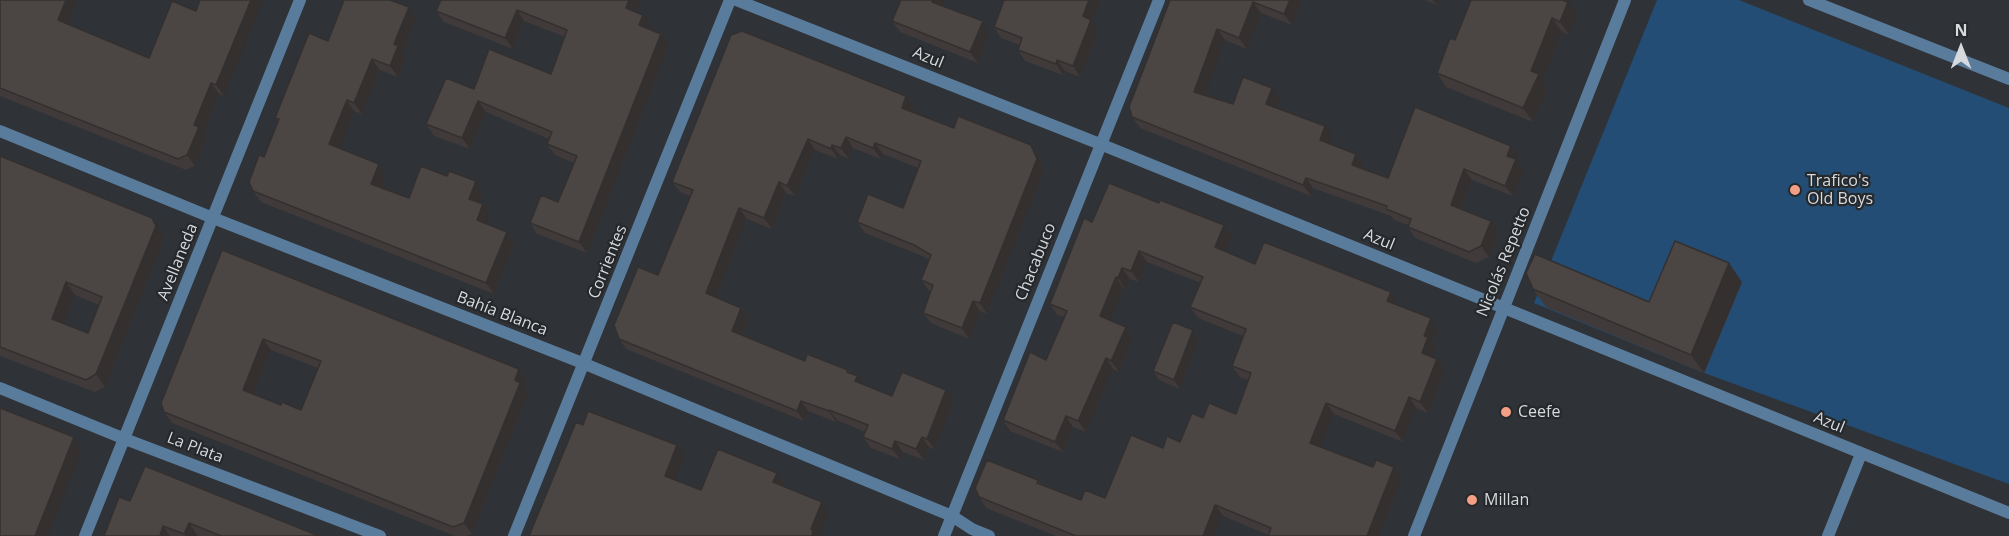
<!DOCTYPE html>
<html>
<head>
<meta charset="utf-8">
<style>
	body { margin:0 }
	#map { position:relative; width:2009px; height:536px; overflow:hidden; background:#2f3236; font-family:"Open Sans",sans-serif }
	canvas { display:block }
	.north { position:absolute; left:1931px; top:18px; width:60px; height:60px; -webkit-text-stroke:4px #25292c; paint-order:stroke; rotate:0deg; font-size:16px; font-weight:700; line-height:24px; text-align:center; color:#d7d9dc }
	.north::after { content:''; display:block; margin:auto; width:21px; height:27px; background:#d7d9dc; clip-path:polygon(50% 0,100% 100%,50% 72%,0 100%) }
</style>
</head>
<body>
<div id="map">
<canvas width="2009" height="536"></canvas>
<div class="north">N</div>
</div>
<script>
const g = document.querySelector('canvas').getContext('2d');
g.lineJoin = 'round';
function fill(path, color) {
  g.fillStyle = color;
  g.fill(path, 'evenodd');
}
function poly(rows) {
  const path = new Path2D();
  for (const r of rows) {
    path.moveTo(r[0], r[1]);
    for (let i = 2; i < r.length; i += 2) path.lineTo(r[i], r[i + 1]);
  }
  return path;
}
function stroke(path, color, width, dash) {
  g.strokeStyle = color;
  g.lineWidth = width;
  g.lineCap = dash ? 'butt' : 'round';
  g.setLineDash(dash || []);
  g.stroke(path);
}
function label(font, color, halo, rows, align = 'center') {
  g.font = font + ' "Open Sans",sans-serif';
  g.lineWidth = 4.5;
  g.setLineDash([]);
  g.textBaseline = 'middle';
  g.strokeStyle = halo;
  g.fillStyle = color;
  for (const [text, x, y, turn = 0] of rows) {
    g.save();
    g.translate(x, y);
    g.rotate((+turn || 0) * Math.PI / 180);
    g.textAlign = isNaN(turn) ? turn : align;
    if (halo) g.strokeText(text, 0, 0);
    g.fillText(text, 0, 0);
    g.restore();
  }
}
const green = poly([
	[1657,0,1739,0,2009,108,2009,484,1704,373,1534,303]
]);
const street = poly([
	[736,0,1100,144,2009,513],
	[1809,0,2009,79],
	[0,131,213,218,585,364,952,516,972,529,989,536],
	[0,388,125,439,380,536],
	[85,536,300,0],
	[514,536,730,0],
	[944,536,1159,0],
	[1414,536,1625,0],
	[1828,536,1861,454]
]);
const wall = poly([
	[0,0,78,0,68,24,149,58,196,11,224,96,219,94,203,133,206,138,195,166,186,170,0,96],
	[342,0,390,0,416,19,403,52,406,57,398,77,380,70,362,114,354,111,339,148,379,164,386,175,381,188,409,198,483,192,479,203,483,204,491,215,487,224,507,232,514,243,494,294,261,202,253,191,264,157,278,122,275,118,328,41,343,2],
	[441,0,641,0,636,12,651,26,650,29,661,34,669,45,587,253,537,234,530,223,558,202,574,163,555,155,547,144,549,139,486,112,470,149,434,136,426,124,474,89,551,74,565,37,524,21,513,49,444,22,436,11],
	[1004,0,1100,0,1092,21,1099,31,1080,77,1065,71,1063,75,1025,61,1018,50,1020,45,1001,38,994,27],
	[1170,0,1302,0,1292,25,1261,13,1247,49,1225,40,1204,95,1233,104,1272,88,1280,99,1276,108,1333,137,1330,144,1356,154,1364,165,1362,169,1388,178,1519,156,1517,161,1524,170,1513,196,1472,180,1461,209,1499,232,1489,257,1476,263,1415,238,1408,227,1408,225,1394,220,1391,216,1313,188,1311,196,1140,128,1132,117],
	[1425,0,1439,0,1437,5],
	[1471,0,1577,16,1569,35,1562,32,1543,80,1548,88,1533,122,1446,87,1437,73,1455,40],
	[942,6,990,32,978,63,900,32,892,21],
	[906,96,914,106,912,111,954,128,1031,145,1038,155,1044,170,987,314,980,311,969,339,931,323,923,313,931,292,929,291,921,280,929,260,922,256,865,233,857,222,903,208,918,168,883,154,881,159,853,148,849,159,840,155,838,159,815,150,795,196,786,193,772,229,747,219,716,297,741,308,749,318,742,335,805,361,848,370,863,384,892,396,946,390,954,401,935,450,929,447,924,460,903,452,900,459,871,448,863,437,865,432,837,420,836,422,808,411,804,421,626,349,619,339,658,275,690,196,680,192,672,182],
	[0,156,161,230,164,239,105,387,95,392,0,356],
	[75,295,99,305,88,333,64,323],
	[1159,203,1224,225,1232,236,1225,251,1255,264,1391,292,1398,303,1397,305,1438,329,1433,344,1436,348,1432,357,1437,359,1445,370,1428,413,1416,408,1403,442,1334,414,1320,447,1373,467,1394,467,1402,478,1379,536,1268,536,1268,535,1223,516,1215,536,1056,536,986,508,979,497,1038,480,1041,484,1081,500,1105,498,1163,448,1180,442,1203,418,1236,414,1248,380,1240,377,1232,366,1243,336,1198,318,1190,307,1201,283,1147,262,1139,282,1130,279,1125,289,1123,288,1110,321,1126,327,1133,338,1119,372,1113,369,1086,432,1073,427,1063,452,1010,431,1003,420,1046,360,1064,317,1057,315,1050,304,1092,222],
	[222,250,519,369,527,380,524,388,528,394,472,534,466,536,455,536,172,423,164,412],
	[271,350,318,368,301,410,281,405,254,394],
	[1742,282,1704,373,1546,307,1533,289,1649,302],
	[1193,330,1199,339,1180,389,1159,380,1153,371],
	[130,501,319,536,200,536,197,535,196,536,104,536]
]);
const shadedWall = poly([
	[66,0,78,0,65,31,58,20],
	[251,0,263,0,224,96,216,85],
	[629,0,641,0,633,19,626,8],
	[932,0,944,0,939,13,932,2],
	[1089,0,1100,0,1092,21,1099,31,1080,77,1073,66,1083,16],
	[1290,0,1302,0,1292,25,1284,14],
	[1433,0,1439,0,1437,5],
	[1253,2,1261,13,1247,49,1239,38],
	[1568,2,1577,16,1569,35,1560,22],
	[409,7,416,19,403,52,406,57,398,77,390,66,394,44],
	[517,10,524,21,513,49,505,38],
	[643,15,651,26,647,36,639,25],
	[1552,18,1562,32,1543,80,1548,88,1533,122,1523,108,1531,71],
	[983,21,990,32,978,63,970,52],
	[1217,29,1225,40,1202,103,1194,92],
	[661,34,669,45,587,253,579,242],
	[372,59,380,70,362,114,354,103],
	[1057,60,1065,71,1063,75,1056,64],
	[211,83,219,94,203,133,206,138,195,166,187,155,194,125],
	[1272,88,1280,99,1273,114,1266,104],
	[906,96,914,106,909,118,902,108],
	[347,100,354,111,337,155,329,144],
	[478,101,486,112,470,149,462,138],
	[1325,126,1333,137,1328,151,1320,140],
	[846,137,853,148,849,159,841,148],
	[808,139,815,150,795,196,787,186],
	[875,143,883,154,881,159,873,148],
	[832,145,840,155,838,159,831,149],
	[1031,145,1038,155,1044,170,987,314,980,303],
	[1511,146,1519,156,1517,161,1524,170,1513,196,1505,186,1507,156],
	[1356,154,1364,165,1359,176,1352,165],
	[379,164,386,175,379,195,371,184],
	[1464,169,1472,180,1458,216,1451,205],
	[1306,178,1313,188,1311,196,1303,185],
	[476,181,483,192,477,210,469,199],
	[779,182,786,193,772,229,764,218],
	[483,204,491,215,485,231,477,220],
	[739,208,747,219,713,304,706,293],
	[152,218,161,230,164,239,105,387,96,374],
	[1491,221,1499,232,1489,257,1481,246],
	[1224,225,1232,236,1223,258,1215,247],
	[507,232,514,243,494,294,486,283],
	[1139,251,1147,262,1139,282,1131,271],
	[1729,263,1742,282,1704,373,1691,355],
	[1122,268,1130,279,1125,289,1118,278],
	[1116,277,1123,288,1108,327,1100,316],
	[66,282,75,295,61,331,52,319],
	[1391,292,1398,303,1395,312,1387,301],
	[973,301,980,311,969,339,962,328],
	[741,308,749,318,739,342,732,331],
	[1431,318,1438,329,1433,344,1436,348,1430,364,1422,353,1424,336],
	[1126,327,1133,338,1119,372,1111,361],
	[1193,330,1199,339,1180,389,1174,380],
	[263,339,271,350,251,401,243,390],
	[1106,358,1113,369,1086,432,1078,421],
	[1437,359,1445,370,1428,413,1420,402],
	[519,369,527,380,524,388,528,394,472,534,464,523],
	[858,376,865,386,855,381],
	[946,390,954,401,935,450,927,439],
	[1409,397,1416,408,1403,442,1395,431],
	[801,401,808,411,804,421,797,411],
	[1326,403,1334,414,1318,454,1310,443],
	[829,410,837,420,836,422,829,411],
	[1066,416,1073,427,1063,452,1055,442],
	[74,437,82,449,48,536,35,536],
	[922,437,929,447,924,460,916,449],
	[895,441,903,452,900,459,892,449],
	[677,445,685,455,672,487,665,476],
	[1394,467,1402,478,1379,536,1367,536],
	[777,473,784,483,780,493,773,482],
	[822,502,829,513,820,536,812,536,811,529],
	[1215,505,1223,516,1215,536,1203,536],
	[189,523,197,535,196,536,186,536,184,534],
	[163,526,170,536,160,536]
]);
const building = poly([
	[0,0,66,0,58,20,149,58,172,1,196,11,200,0,251,0,216,85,211,83,194,125,199,127,187,155,178,159,0,88,0,0],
	[344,0,390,0,409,7,394,44,398,46,390,66,372,59,354,103,347,100,329,144,379,164,371,184,409,198,421,166,447,176,449,171,476,181,469,199,483,204,477,220,507,232,486,283,253,191,249,182,259,155,264,157,279,119,275,118,309,33,328,41,344,0],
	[441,0,629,0,626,8,643,15,639,25,661,34,579,242,530,223,541,195,558,202,577,156,547,144,552,132,478,101,462,138,426,124,446,78,474,89,489,49,551,74,567,30,517,10,505,38,436,11,441,0],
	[901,0,932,0,932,2,983,21,970,52,892,21,901,0],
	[1004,0,1089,0,1083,16,1091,20,1073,66,1057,60,1056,64,1018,50,1022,38,994,27,1004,0],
	[1170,0,1290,0,1284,14,1253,2,1239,38,1217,29,1194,92,1233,104,1243,77,1272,88,1266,104,1325,126,1320,140,1356,154,1352,165,1388,178,1415,107,1511,146,1507,156,1516,159,1505,186,1464,169,1451,205,1491,221,1481,246,1469,252,1408,227,1411,219,1386,209,1387,206,1306,178,1303,185,1132,117,1129,107,1170,0],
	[1471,0,1562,0,1568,2,1560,22,1552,18,1531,71,1539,74,1523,108,1437,73,1450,38,1455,40,1471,0],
	[742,31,906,96,902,108,954,128,958,116,1031,145,1037,159,980,303,973,301,962,328,923,313,933,285,921,280,931,255,914,245,857,222,868,194,903,208,921,161,875,143,873,148,846,137,841,148,832,145,831,149,808,139,787,186,779,182,764,218,739,208,706,293,741,308,732,331,805,361,807,354,848,370,847,372,858,376,855,381,892,396,902,372,946,390,927,439,922,437,916,449,895,441,892,449,863,437,868,425,829,410,829,411,801,401,797,411,619,339,614,325,638,267,658,275,693,190,672,182,731,35,742,31],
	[0,156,152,218,156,226,96,374,86,380,0,347,0,156],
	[66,282,102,297,88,333,52,319,66,282],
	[1109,183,1159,203,1160,200,1224,225,1215,247,1255,264,1264,242,1391,292,1387,301,1431,318,1424,336,1428,337,1422,353,1437,359,1420,402,1409,397,1395,431,1326,403,1310,443,1373,467,1376,460,1394,467,1367,536,1268,536,1271,528,1215,505,1203,536,1076,536,979,497,975,488,987,460,1038,480,1037,483,1081,500,1085,490,1105,498,1131,435,1163,448,1167,436,1180,442,1192,413,1203,418,1209,403,1236,414,1251,373,1232,366,1246,329,1190,307,1203,277,1139,251,1131,271,1122,268,1118,278,1116,277,1100,316,1126,327,1111,361,1106,358,1078,421,1066,416,1055,442,1003,420,1030,352,1046,360,1067,311,1050,304,1084,218,1092,222,1109,183],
	[1675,241,1729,263,1691,355,1533,289,1526,273,1535,254,1649,302,1675,241],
	[222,250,519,369,515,380,520,383,464,523,453,527,164,412,161,403,222,250],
	[263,339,321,361,301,410,282,402,281,405,243,390,263,339],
	[1173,322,1193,330,1174,380,1153,371,1173,322],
	[0,408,74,437,35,536,0,536,0,408],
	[588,411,677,445,665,476,701,490,718,449,777,473,773,482,822,502,811,529,813,531,812,535,814,536,529,536,576,422,583,425,588,411],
	[145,466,319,536,221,536,189,523,184,534,163,526,160,536,104,536,119,497,130,501,145,466]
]);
const markers = [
	[1795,190,6,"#f39f86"],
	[1506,412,6,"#f39f86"],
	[1472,500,6,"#f39f86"]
];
const streetNames = [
	["Azul",928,58,22],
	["Azul",1379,240,22],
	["Avellaneda",178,262,-68],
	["Corrientes",608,262,-68],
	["Chacabuco",1036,262,-68],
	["Nicolás Repetto",1504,262,-68],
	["Bahía Blanca",502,314,21],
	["Azul",1829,423,22],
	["La Plata",195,448,21]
];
const poiNames = [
	["Trafico's",1807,181],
	["Old Boys",1807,199],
	["Ceefe",1518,412],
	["Millan",1484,500]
];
fill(green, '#234d74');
stroke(street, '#5a7c9c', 12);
fill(wall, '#403b3a');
fill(shadedWall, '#343030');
fill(building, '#4b4544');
stroke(building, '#343030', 1.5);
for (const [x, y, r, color] of markers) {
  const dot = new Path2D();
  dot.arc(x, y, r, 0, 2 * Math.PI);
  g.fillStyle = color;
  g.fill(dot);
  stroke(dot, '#25292c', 2);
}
label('16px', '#d7d9dc', '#25292c', streetNames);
label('16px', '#d7d9dc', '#25292c', poiNames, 'left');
</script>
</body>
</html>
